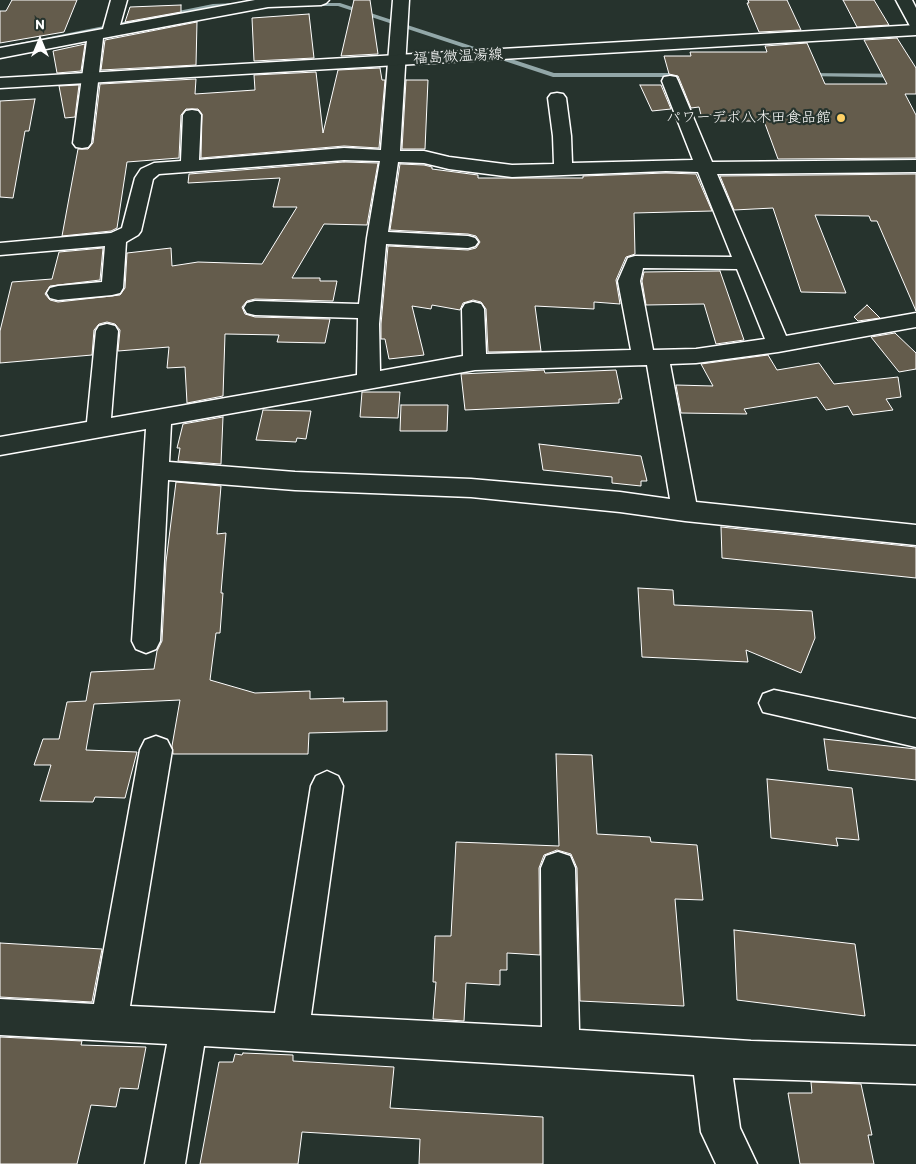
<!DOCTYPE html>
<html>
<head>
<meta charset="utf-8">
<style>
	body { margin:0 }
	#map { position:relative; width:916px; height:1164px; overflow:hidden; background:#26332d; font-family:Itim,sans-serif }
	canvas { display:block }
	.north { position:absolute; left:15px; top:15px; width:50px; height:50px; -webkit-text-stroke:4px #26332d; paint-order:stroke; rotate:0deg; font-size:14px; font-weight:700; line-height:20px; text-align:center; color:#fff }
	.north::after { content:''; display:block; margin:auto; width:18px; height:22px; background:#fff; clip-path:polygon(50% 0,100% 100%,50% 72%,0 100%) }
</style>
</head>
<body>
<div id="map">
<canvas width="916" height="1164"></canvas>
<div class="north">N</div>
</div>
<script>
const g = document.querySelector('canvas').getContext('2d');
g.lineJoin = 'round';
function poly(rows) {
  const path = new Path2D();
  for (const r of rows) {
    path.moveTo(r[0], r[1]);
    for (let i = 2; i < r.length; i += 2) path.lineTo(r[i], r[i + 1]);
  }
  return path;
}
function fill(path, color) {
  g.fillStyle = color;
  g.fill(path, 'evenodd');
}
function stroke(path, color, width, dash) {
  g.strokeStyle = color;
  g.lineWidth = width;
  g.lineCap = dash ? 'butt' : 'round';
  g.setLineDash(dash || []);
  g.stroke(path);
}
function label(font, color, halo, rows, align = 'center') {
  g.font = font + ' Itim,"Klee One",sans-serif';
  g.lineWidth = 4.5;
  g.setLineDash([]);
  g.textBaseline = 'middle';
  g.strokeStyle = halo;
  g.fillStyle = color;
  for (const [text, x, y, turn = 0] of rows) {
    g.save();
    g.translate(x, y);
    g.rotate((+turn || 0) * Math.PI / 180);
    g.textAlign = isNaN(turn) ? turn : align;
    if (halo) g.strokeText(text, 0, 0);
    g.fillText(text, 0, 0);
    g.restore();
  }
}
const stream = poly([
	[237,3,240,5,239,6,213,8,0,51,0,47,213,4,237,3],
	[310,3,340,3,554,73,688,73,691,75,688,77,553,77,338,6,312,6,310,5,310,3],
	[808,73,916,74,916,78,806,76,806,74,808,73]
]);
const building = poly([
	[12,0,77,0,64,32,0,43,0,11,6,11,12,0],
	[354,0,370,0,378,54,341,56,354,0],
	[748,0,787,0,801,30,759,32,747,3,749,3,748,0],
	[843,0,874,0,889,25,857,27,843,0],
	[181,5,181,12,125,22,130,7,181,5],
	[309,14,314,58,254,61,252,18,309,14],
	[197,22,196,65,101,70,105,40,197,22],
	[897,38,916,68,916,94,905,94,916,115,916,158,778,159,764,121,716,121,714,115,701,115,699,107,691,108,678,76,669,74,664,56,691,56,690,52,767,52,765,46,807,43,825,84,887,84,864,40,897,38],
	[85,44,81,71,57,73,53,51,85,44],
	[380,68,382,80,385,80,379,148,344,146,201,158,202,114,198,109,186,109,181,115,179,158,127,162,117,228,111,231,62,236,78,149,88,149,93,143,100,84,196,79,195,94,255,90,254,75,316,72,323,133,338,70,380,68],
	[406,80,428,80,425,149,402,149,406,80],
	[79,85,75,117,65,118,59,86,79,85],
	[640,85,661,85,671,109,652,111,640,85],
	[35,99,29,131,25,131,13,198,0,197,0,101,35,99],
	[344,162,378,163,367,225,324,224,292,278,320,278,320,281,337,281,333,301,255,299,247,301,242,307,245,314,255,317,330,319,325,343,277,342,279,335,225,334,223,396,187,403,185,367,167,368,169,347,118,351,120,330,115,324,107,322,99,324,94,330,92,355,0,363,0,331,12,282,52,279,59,252,103,248,100,280,50,286,45,294,50,300,58,302,120,295,125,288,127,253,171,248,172,266,198,262,262,264,297,207,273,207,280,178,188,183,189,174,344,162],
	[400,164,424,165,432,167,432,169,478,175,478,178,583,178,583,176,666,173,696,174,712,211,634,213,635,254,626,257,616,280,620,304,594,302,594,309,535,306,541,351,488,352,486,309,481,302,473,300,463,303,460,310,432,305,431,309,412,306,424,355,389,359,385,339,381,339,381,324,388,246,468,250,476,248,480,242,476,236,468,234,390,230,400,164],
	[916,174,916,311,877,221,871,221,869,216,815,215,846,293,801,292,773,208,734,210,720,176,916,174],
	[720,271,744,340,716,344,704,304,646,305,642,281,644,272,720,271],
	[867,305,880,318,858,321,854,317,867,305],
	[895,333,916,353,916,369,899,372,871,337,895,333],
	[768,355,777,370,819,363,834,384,898,377,901,397,886,399,893,410,853,415,848,406,826,410,817,397,744,409,747,414,681,413,676,385,713,386,701,364,768,355],
	[544,370,545,373,616,370,622,399,619,399,619,403,465,410,461,374,544,370],
	[362,392,400,392,398,418,360,417,362,392],
	[401,405,448,405,447,431,400,431,401,405],
	[263,410,311,411,306,439,297,438,296,442,256,440,263,410],
	[223,417,221,464,178,461,180,448,177,448,183,424,223,417],
	[539,444,641,456,647,481,641,481,641,486,612,483,612,477,543,470,539,444],
	[176,482,221,486,217,534,226,533,221,593,223,593,220,633,216,633,210,680,255,693,310,691,310,699,344,698,343,702,387,701,387,731,309,733,308,754,173,754,172,746,180,700,94,704,86,750,137,752,125,798,95,797,93,802,40,801,51,765,34,765,43,739,59,739,67,702,86,701,91,672,154,669,157,651,162,641,166,562,176,482],
	[721,527,916,547,916,578,722,558,721,527],
	[638,588,673,590,674,605,812,611,815,638,801,673,746,650,748,662,642,657,638,588],
	[824,739,916,749,916,780,828,770,824,739],
	[556,754,592,755,597,834,650,837,651,842,697,845,703,900,675,899,684,1006,580,1001,577,868,571,854,557,850,544,855,539,868,540,955,507,953,507,970,500,970,500,985,466,983,464,1021,433,1019,436,982,433,982,435,936,451,936,456,842,559,846,556,754],
	[767,779,852,788,859,840,836,838,838,846,771,838,767,779],
	[734,930,855,944,865,1016,737,1000,734,930],
	[0,943,102,949,92,1002,0,997,0,943],
	[0,1037,82,1041,81,1045,146,1047,138,1089,120,1088,116,1107,91,1105,77,1164,0,1164,0,1037],
	[243,1053,293,1055,293,1061,394,1067,390,1108,543,1117,543,1164,419,1164,420,1139,302,1132,298,1164,200,1164,219,1062,233,1062,235,1054,242,1055,243,1053],
	[811,1082,861,1084,872,1135,868,1135,874,1164,800,1164,788,1093,812,1093,811,1082]
]);
const street = poly([
	[111,0,127,0,120,25,255,0,329,0,326,3,321,5,268,7,103,38,91,143,88,147,82,148,76,147,73,143,87,41,0,58,0,48,103,29,111,0],
	[393,0,409,0,400,151,424,151,449,157,512,165,554,164,553,136,548,98,551,94,557,93,563,94,566,98,571,136,572,163,693,160,662,81,664,77,670,76,676,77,678,81,712,162,916,160,916,172,717,174,786,336,916,313,916,327,778,352,696,363,670,364,696,502,916,525,916,545,685,521,620,512,471,497,295,490,168,480,160,641,156,649,146,653,136,649,132,641,146,429,0,455,0,437,87,422,96,331,99,326,107,324,115,326,118,331,111,418,357,375,358,318,255,315,247,313,244,308,247,303,255,301,359,304,367,238,380,161,344,160,159,174,153,179,141,231,138,235,126,242,123,288,120,293,112,295,58,300,50,298,47,293,50,288,58,286,102,282,105,246,0,255,0,243,111,233,122,228,135,178,141,169,154,163,181,161,183,115,186,111,192,110,198,111,201,115,199,160,344,148,381,150,393,0],
	[398,162,424,163,449,169,512,177,666,171,698,172,732,257,635,256,628,258,618,281,631,350,486,354,484,309,481,304,473,302,465,304,462,309,463,356,380,371,379,324,386,244,468,248,475,246,478,242,475,238,468,236,388,232,398,162],
	[643,268,737,269,765,339,696,349,653,350,640,281,643,268],
	[647,365,670,499,620,492,471,479,295,472,169,462,171,424,475,370,647,365],
	[896,0,912,0,916,8,916,28,910,26,896,0],
	[774,690,916,719,916,747,763,712,759,703,763,694,774,690],
	[156,736,167,740,172,750,130,1006,275,1013,311,786,316,776,327,771,338,776,343,786,311,1015,542,1027,541,868,546,856,558,852,570,856,575,868,579,1030,751,1041,916,1046,916,1084,733,1078,740,1128,757,1164,716,1164,701,1132,694,1075,204,1046,185,1164,145,1164,167,1044,0,1035,0,999,94,1004,140,750,145,740,156,736]
]);
const secondary = poly([
	[916,25,916,35,0,88,0,78,916,25]
]);
const markers = [
	[841,118,5,"#ffd166"]
];
const farStreetnames = [
	["福島微温湯線",458,57,-3]
];
const farPoinames = [
	["パワーデポ八木田食品館",831,118]
];
fill(stream, '#92a7a8');
fill(building, '#645c4c');
stroke(building, '#fff', 1);
stroke(street, '#fff', 3);
stroke(secondary, '#fff', 3);
fill(street, '#26332d');
fill(secondary, '#26332d');
for (const [x, y, r, color] of markers) {
  const dot = new Path2D();
  dot.arc(x, y, r, 0, 2 * Math.PI);
  g.fillStyle = color;
  g.fill(dot);
  stroke(dot, '#26332d', 2);
}
label('15px', '#fff', '#26332d', farStreetnames);
label('15px', '#fff', '#26332d', farPoinames, 'right');
</script>
</body>
</html>
